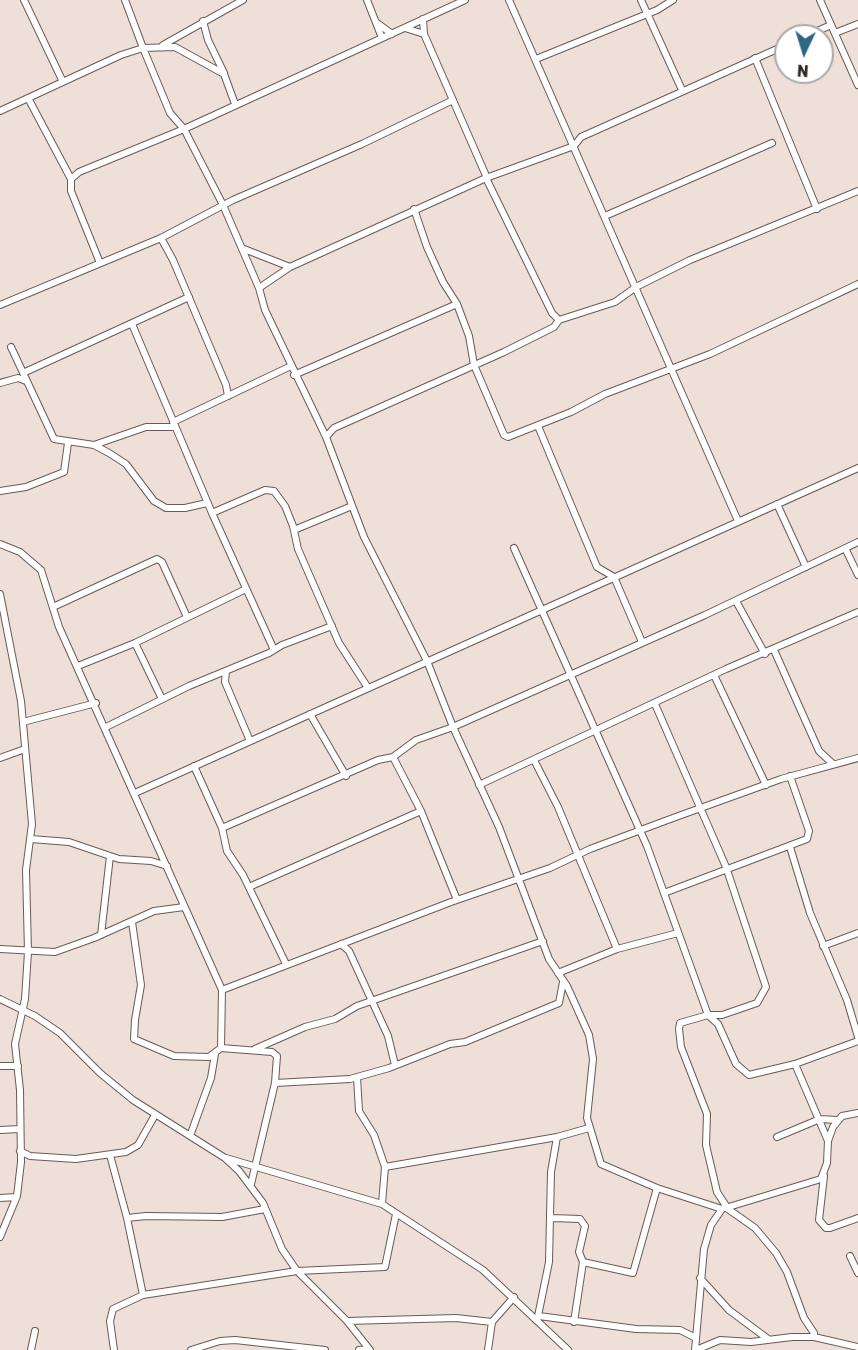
<!DOCTYPE html>
<html>
<head>
<meta charset="utf-8">
<style>
	body { margin:0 }
	#map { position:relative; width:858px; height:1350px; overflow:hidden; background:#eedfd8; font-family:Rubik,sans-serif }
	canvas { display:block }
	.north { position:absolute; left:774px; top:24px; width:60px; height:60px; box-sizing:border-box; background:#fff; border:2px solid #aba9a8; border-radius:50%; rotate:184deg; font-size:16px; font-weight:700; line-height:24px; text-align:center; color:#2d2825 }
	.north::after { content:''; display:block; margin:auto; width:21px; height:27px; background:#2c6880; clip-path:polygon(50% 0,100% 100%,50% 72%,0 100%) }
</style>
</head>
<body>
<div id="map">
<canvas width="858" height="1350"></canvas>
<div class="north">N</div>
</div>
<script>
const g = document.querySelector('canvas').getContext('2d');
g.lineJoin = 'round';
function poly(rows) {
  const path = new Path2D();
  for (const r of rows) {
    path.moveTo(r[0], r[1]);
    for (let i = 2; i < r.length; i += 2) path.lineTo(r[i], r[i + 1]);
  }
  return path;
}
function stroke(path, color, width, dash) {
  g.strokeStyle = color;
  g.lineWidth = width;
  g.lineCap = dash ? 'butt' : 'round';
  g.setLineDash(dash || []);
  g.stroke(path);
}
const street = poly([
	[24,0,63,82],
	[125,0,143,48,175,47,224,74,235,104],
	[367,0,382,38],
	[509,0,738,521],
	[641,0,682,90],
	[820,0,858,85],
	[423,19,424,34,487,178],
	[203,21,208,40,224,73],
	[377,23,392,34],
	[405,28,424,34],
	[835,33,858,24],
	[806,36,831,25],
	[163,45,243,0],
	[755,58,817,209],
	[536,59,657,10,673,0],
	[28,98,71,179],
	[0,111,121,55,143,48,170,113,184,129,465,0],
	[486,178,552,313,559,320,615,302,636,287,690,260,858,191],
	[414,209,427,247,443,282,457,304,469,336,474,365,504,435,508,437,571,412,605,394,710,354,858,284],
	[605,216,772,143],
	[161,238,173,260,226,385,228,396],
	[244,249,290,267,486,178,574,146,581,137,599,129,786,45],
	[100,263,71,191,71,179,79,172,184,129,223,205,259,288],
	[290,267,259,288,265,310,326,437,364,537,427,661,453,727,499,827,549,959,567,986,589,1035,593,1059,587,1118,601,1164,657,1188,722,1209,821,1179,827,1163,828,1141,833,1127,842,1116,858,1113],
	[0,305,161,238,233,200,362,144,453,100],
	[132,324,212,513,274,650],
	[11,347,54,439,94,445,109,453,126,464,154,501,166,508,185,508,207,503],
	[23,373,189,297],
	[294,375,457,304],
	[0,383,18,378,26,381],
	[173,422,291,366],
	[538,426,597,567,614,577,642,642],
	[326,437,334,428,504,352,554,327,559,320],
	[94,445,146,427,175,427],
	[0,491,26,487,64,472,68,443],
	[777,504,806,567],
	[212,513,265,490,274,491,285,506,293,526,298,549,339,643,368,688],
	[294,530,352,506],
	[0,544,20,552,41,570,59,627,222,990,221,1048,272,1052,277,1056,275,1083,251,1184],
	[514,548,647,846,708,1015,680,1023,679,1029,681,1047,707,1114,706,1145,717,1192,728,1209,755,1228,776,1253,787,1272,804,1318,814,1333,814,1337],
	[845,548,858,575],
	[0,594,21,701,32,824,26,870,28,952,25,999,15,1044,20,1090,21,1162,17,1196,0,1237],
	[736,601,765,654],
	[53,607,157,559,162,562,187,617],
	[135,643,162,699],
	[774,650,819,751,833,764],
	[78,666,135,643,246,589],
	[226,671,225,682,250,741],
	[714,675,766,785],
	[655,704,726,867,766,987,757,1003,722,1015,708,1015],
	[310,714,346,776],
	[23,722,96,703],
	[106,727,189,686,269,653,282,645,332,626],
	[393,757,421,811,457,900],
	[0,758,25,749],
	[534,760,558,807,617,949,678,933],
	[194,766,222,828,227,851,243,875,286,964],
	[479,785,726,669,858,612],
	[135,793,858,468],
	[222,828,378,760,393,757,416,740,453,727,705,615,858,542],
	[31,839,69,842,119,859,151,861,167,866],
	[790,847,810,913,847,1000,858,1037],
	[249,887,421,811],
	[664,893,807,839,809,831,790,776],
	[132,922,141,985,135,1020,134,1039,174,1056,209,1057,221,1048],
	[101,935,110,856],
	[341,944,349,951,388,1036,395,1065],
	[823,946,858,933],
	[0,949,55,952,94,938,154,911,184,907],
	[558,973,617,949],
	[222,990,451,902,550,868,590,849,673,818,781,779,858,758],
	[0,999,35,1016,60,1033,100,1073,133,1100,225,1158,239,1171,263,1203,282,1249,297,1271,347,1321,370,1350],
	[708,1015,718,1024,736,1064,749,1075,795,1064,858,1041],
	[255,1049,305,1027,335,1019,357,1006,543,941],
	[795,1064,828,1141],
	[0,1066,18,1066],
	[357,1077,359,1111,374,1135,385,1167,382,1204],
	[275,1083,350,1079,389,1068,450,1044,465,1042,559,1003,563,982],
	[0,1130,19,1129],
	[190,1136,211,1078,215,1054],
	[777,1137,820,1119,837,1120],
	[20,1151,30,1156,76,1159,126,1152,138,1145,155,1115],
	[110,1155,127,1218,143,1295],
	[226,1158,382,1204,483,1270,568,1350],
	[385,1167,557,1137,589,1128],
	[824,1176,819,1220,826,1228,830,1228,858,1218],
	[0,1198,16,1197],
	[127,1218,146,1216,222,1217,265,1209],
	[552,1218,580,1219,585,1226,579,1252,583,1262,574,1322],
	[850,1256,858,1273],
	[583,1262,633,1273,657,1188],
	[700,1278,729,1310,768,1339],
	[539,1316,636,1329,680,1330,696,1338],
	[347,1321,456,1318,492,1322],
	[537,1321,549,1262,551,1172,557,1137],
	[31,1350,35,1331],
	[114,1350,110,1321,113,1309,143,1295,297,1271,385,1267,396,1214],
	[191,1350,220,1341,235,1340,325,1350],
	[359,1350,369,1349],
	[488,1350,492,1322,514,1297],
	[695,1350,704,1249,711,1225,722,1209],
	[696,1350,720,1340,751,1342,792,1337,814,1337,858,1347]
]);
stroke(street, '#685b55', 8);
stroke(street, '#fff', 6);
</script>
</body>
</html>
